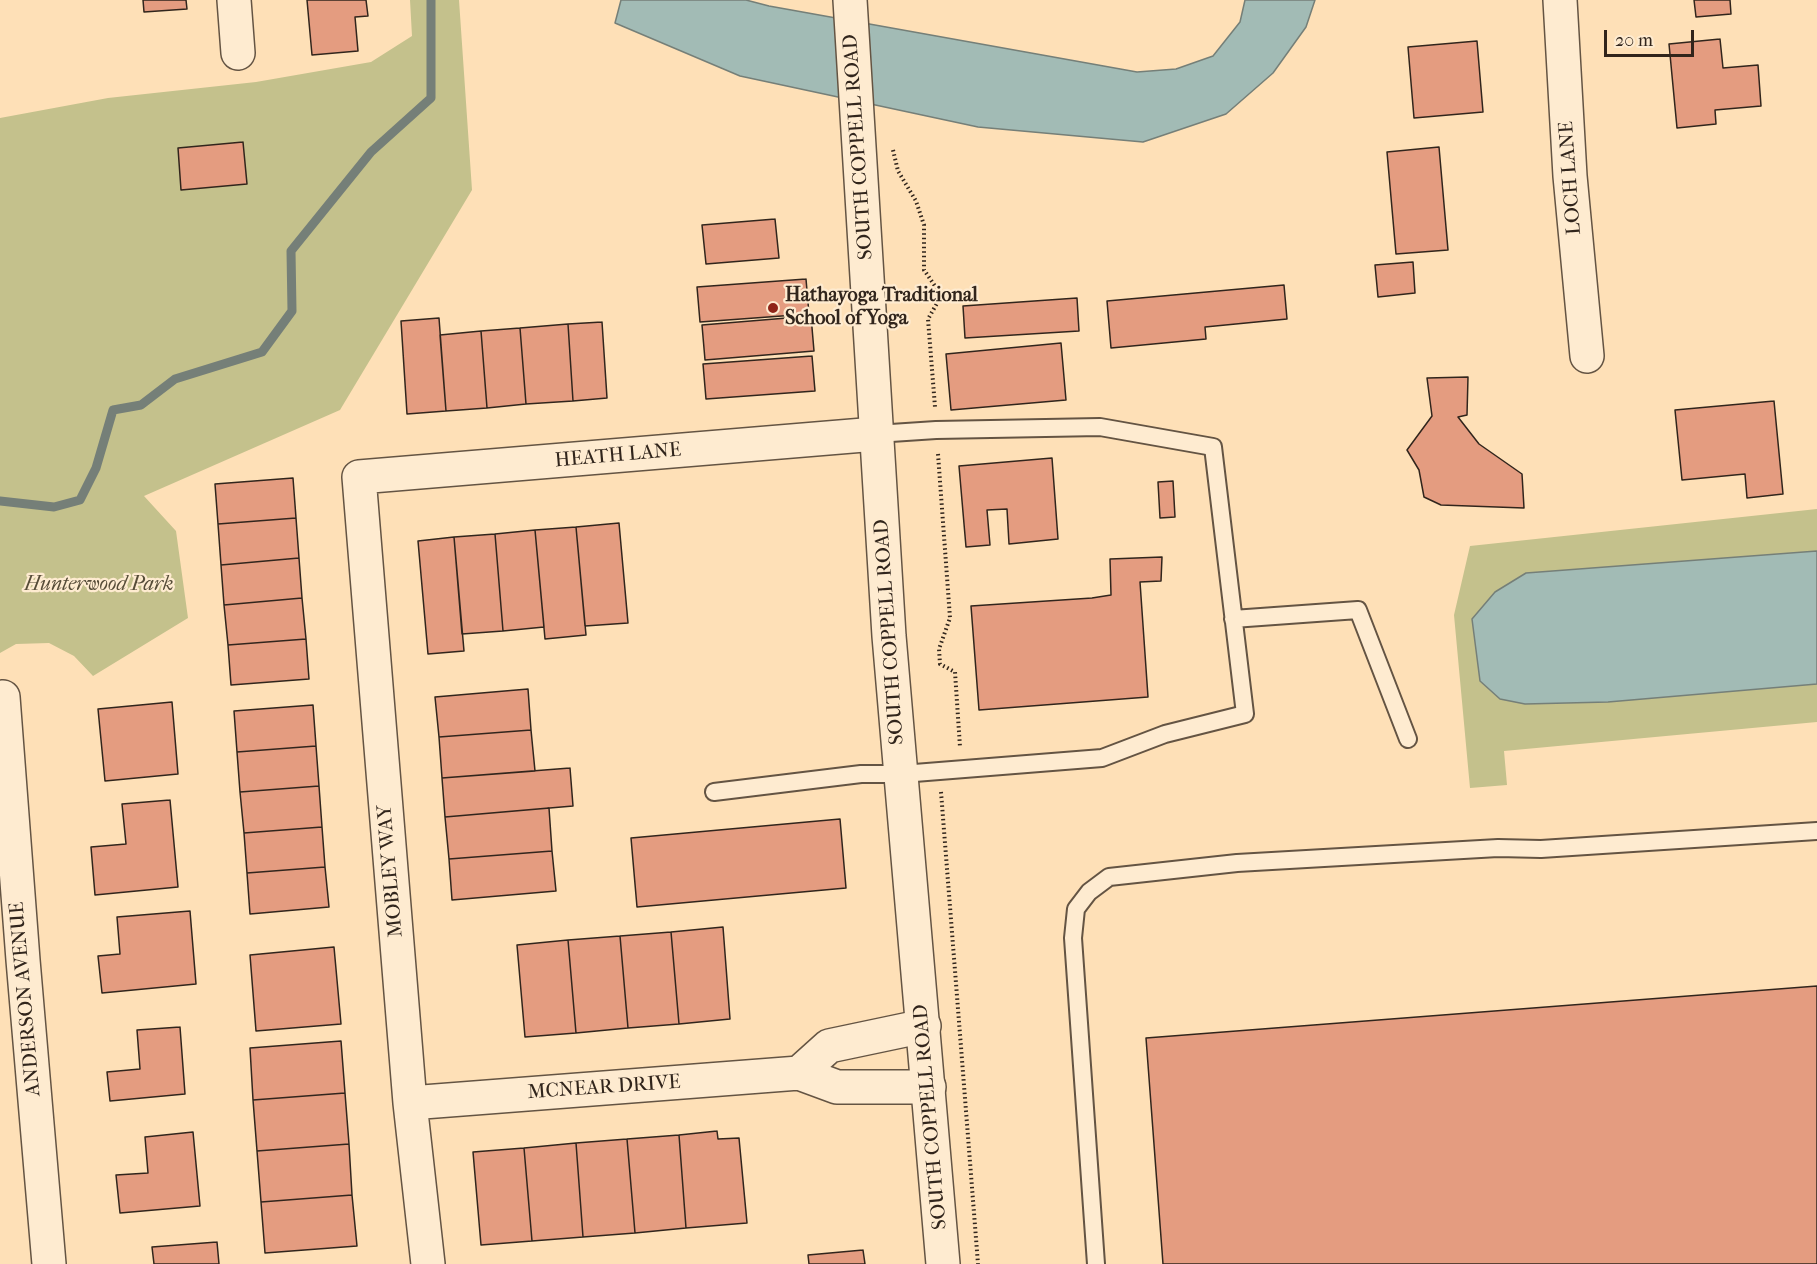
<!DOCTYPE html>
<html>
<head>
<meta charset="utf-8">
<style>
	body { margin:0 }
	#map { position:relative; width:1817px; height:1264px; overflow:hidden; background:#fee0b7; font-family:"IM FELL French Canon",serif }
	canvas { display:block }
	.scale { position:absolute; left:1604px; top:30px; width:90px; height:27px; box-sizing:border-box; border:3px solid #31251c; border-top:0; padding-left:8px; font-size:18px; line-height:21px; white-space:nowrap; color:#31251c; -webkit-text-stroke:4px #feebd0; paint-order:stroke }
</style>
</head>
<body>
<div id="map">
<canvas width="1817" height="1264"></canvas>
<div class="scale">20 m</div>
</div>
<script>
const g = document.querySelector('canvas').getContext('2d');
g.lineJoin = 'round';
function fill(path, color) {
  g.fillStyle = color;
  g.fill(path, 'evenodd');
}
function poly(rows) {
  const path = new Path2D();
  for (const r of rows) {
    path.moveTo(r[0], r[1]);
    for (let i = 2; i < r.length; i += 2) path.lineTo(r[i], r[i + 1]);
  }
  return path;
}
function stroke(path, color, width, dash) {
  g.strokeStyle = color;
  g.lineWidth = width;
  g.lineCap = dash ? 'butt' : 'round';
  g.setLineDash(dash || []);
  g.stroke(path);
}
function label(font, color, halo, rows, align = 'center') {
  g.font = font + ' "IM FELL French Canon",serif';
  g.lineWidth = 4.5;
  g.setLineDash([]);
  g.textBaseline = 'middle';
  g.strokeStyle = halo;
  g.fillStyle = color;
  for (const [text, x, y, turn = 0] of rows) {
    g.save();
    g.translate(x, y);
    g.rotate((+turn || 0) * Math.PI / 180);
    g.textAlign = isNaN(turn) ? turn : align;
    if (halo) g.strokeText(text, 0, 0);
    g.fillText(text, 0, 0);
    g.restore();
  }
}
const green = poly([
	[410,0,459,0,472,190,340,410,144,496,176,531,188,618,93,676,74,656,49,643,16,644,0,653,0,118,108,98,256,82,371,62,412,36],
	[1817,509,1817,722,1504,751,1507,785,1470,788,1454,615,1470,546]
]);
const water = poly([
	[621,0,746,0,769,6,1137,72,1176,69,1213,56,1240,22,1245,0,1315,0,1306,27,1273,73,1226,114,1143,142,978,127,740,76,615,23,621,0],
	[1817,551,1817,684,1608,702,1525,704,1500,699,1480,681,1472,619,1495,592,1526,573,1817,551]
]);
const stream = poly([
	[0,501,54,507,80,500,96,468,113,410,141,405,175,379,262,352,292,311,291,251,371,152,431,98,431,0]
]);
const building = poly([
	[143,0,186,0,187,9,144,12,143,0],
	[307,0,366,0,368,16,355,17,358,51,312,55,307,0],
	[1694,0,1730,0,1731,14,1696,17,1694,0],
	[1720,39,1723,68,1758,65,1761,106,1715,110,1716,124,1677,128,1669,44,1720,39],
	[1477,41,1483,112,1414,118,1408,47,1477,41],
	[243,142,247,184,181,190,178,148,243,142],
	[1439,147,1448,250,1396,254,1387,152,1439,147],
	[775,219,779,258,706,264,702,225,775,219],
	[1413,262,1415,293,1378,297,1375,265,1413,262],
	[806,279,809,314,700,322,697,287,806,279],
	[1284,285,1287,319,1205,327,1206,339,1111,348,1107,301,1284,285],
	[1077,298,1079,331,965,338,963,306,1077,298],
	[811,316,814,351,705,360,702,325,811,316],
	[439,318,446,411,407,414,401,321,439,318],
	[602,322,607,398,573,401,568,324,602,322],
	[568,324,573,401,526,404,520,328,568,324],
	[520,328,526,404,487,408,481,331,520,328],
	[481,331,487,408,446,411,440,335,481,331],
	[1061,343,1066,400,951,410,946,354,1061,343],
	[812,356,815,391,706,399,703,364,812,356],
	[1468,377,1467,415,1458,417,1479,444,1522,474,1524,508,1441,505,1424,497,1419,470,1407,450,1432,416,1427,378,1468,377],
	[1774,401,1783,494,1747,498,1745,474,1682,480,1675,410,1774,401],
	[1052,458,1058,539,1009,544,1007,509,987,510,990,545,966,547,959,466,1052,458],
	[293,478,296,518,218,524,215,484,293,478],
	[1173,481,1175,517,1160,518,1158,482,1173,481],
	[296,518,299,558,221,565,218,524,296,518],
	[619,523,628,623,585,626,576,527,619,523],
	[576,527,586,635,545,639,535,530,576,527],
	[535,530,544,627,503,631,495,534,535,530],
	[495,534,503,631,462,634,454,537,495,534],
	[454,537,464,651,428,654,418,541,454,537],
	[1162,557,1161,581,1140,582,1148,697,979,710,971,606,1092,598,1111,595,1110,559,1162,557],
	[299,558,302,598,224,605,221,565,299,558],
	[302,598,306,639,228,645,224,605,302,598],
	[306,639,309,679,231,685,228,645,306,639],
	[528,689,531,730,439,737,435,697,528,689],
	[172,702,178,774,105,781,98,709,172,702],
	[313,705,316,746,237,752,234,711,313,705],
	[531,730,535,771,442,778,439,737,531,730],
	[316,746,319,786,240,792,237,752,316,746],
	[570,768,573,806,445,817,442,778,570,768],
	[319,786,322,827,244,833,240,792,319,786],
	[170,800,178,887,95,895,91,847,126,844,122,804,170,800],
	[549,808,552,851,449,859,445,817,549,808],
	[840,819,846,888,637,907,631,838,840,819],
	[322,827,325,867,247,873,244,833,322,827],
	[552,851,556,891,452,900,449,859,552,851],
	[325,867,329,907,250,914,247,873,325,867],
	[190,911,196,984,102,993,98,956,120,954,117,917,190,911],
	[723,927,730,1019,679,1024,671,932,723,927],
	[671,932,679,1024,628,1028,620,936,671,932],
	[620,936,628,1028,576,1033,568,940,620,936],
	[568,940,576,1033,525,1037,517,945,568,940],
	[334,947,341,1024,256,1031,250,955,334,947],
	[1817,986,1817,1264,1163,1264,1146,1038,1817,986],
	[180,1027,185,1094,110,1101,107,1072,140,1069,137,1030,180,1027],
	[341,1041,345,1093,253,1100,250,1048,341,1041],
	[345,1093,349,1144,257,1151,253,1100,345,1093],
	[717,1131,718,1139,739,1138,747,1223,686,1228,679,1135,717,1131],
	[193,1132,200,1206,120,1213,116,1175,148,1173,145,1137,193,1132],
	[679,1135,686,1228,635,1233,627,1139,679,1135],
	[627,1139,635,1233,583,1237,576,1143,627,1139],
	[576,1143,583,1237,532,1241,524,1148,576,1143],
	[349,1144,352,1195,261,1202,257,1151,349,1144],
	[524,1148,532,1241,481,1245,473,1152,524,1148],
	[352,1195,357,1246,265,1253,261,1202,352,1195],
	[217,1242,219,1264,154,1264,152,1247,217,1242],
	[863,1250,865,1264,809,1264,808,1255,863,1250]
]);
const path = poly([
	[893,150,898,171,916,201,924,225,924,270,937,289,940,298,928,319,935,407],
	[938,454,950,618,939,649,940,664,955,672,960,747],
	[941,792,978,1264]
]);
const service = poly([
	[1233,619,1358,610,1408,739],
	[714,792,861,774,902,774,1102,758,1165,734,1245,714,1213,447,1100,427,936,430,876,434],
	[1096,1264,1073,938,1076,909,1089,892,1109,877,1237,863,1498,848,1541,849,1817,831]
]);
const minor = poly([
	[234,0,238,53],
	[1560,0,1570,176,1587,356],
	[3,697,23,960,49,1264],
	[799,1073,829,1046,924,1026],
	[410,1103,799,1073,837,1087,929,1087],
	[428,1264,410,1103,359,477,876,434]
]);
const tertiary = poly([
	[850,0,889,636,943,1264]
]);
const markers = [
	[773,308,6,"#8f2418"]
];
const streetNames = [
	["SOUTH COPPELL ROAD",859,147,-94],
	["LOCH LANE",1571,178,-94],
	["HEATH LANE",618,456,-5],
	["SOUTH COPPELL ROAD",890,632,-94],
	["MOBLEY WAY",391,871,-95],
	["ANDERSON AVENUE",26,999,-95],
	["MCNEAR DRIVE",604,1088,-4],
	["SOUTH COPPELL ROAD",931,1117,-95]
];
const poiNames = [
	["Hathayoga Traditional",785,296],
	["School of Yoga",785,319]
];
const parkNames = [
	["Hunterwood Park",99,585]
];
fill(green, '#c4c18c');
fill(water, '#a2bbb5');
stroke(water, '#757f78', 1.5);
stroke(stream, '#757f78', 9);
fill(building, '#e49c80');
stroke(building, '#31251c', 1.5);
stroke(service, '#645443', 20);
stroke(minor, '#645443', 36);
stroke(tertiary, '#645443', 36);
stroke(path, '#31251c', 4, [1.5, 3]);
stroke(service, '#feebd0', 16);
stroke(minor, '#feebd0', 33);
stroke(tertiary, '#feebd0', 33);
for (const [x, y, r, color] of markers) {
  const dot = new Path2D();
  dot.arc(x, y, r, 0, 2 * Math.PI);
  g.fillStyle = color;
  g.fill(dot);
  stroke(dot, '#feebd0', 2);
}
label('20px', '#31251c', '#feebd0', streetNames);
label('bold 20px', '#31251c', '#feebd0', poiNames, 'left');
label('italic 20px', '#564c38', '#feebd0', parkNames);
</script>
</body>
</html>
